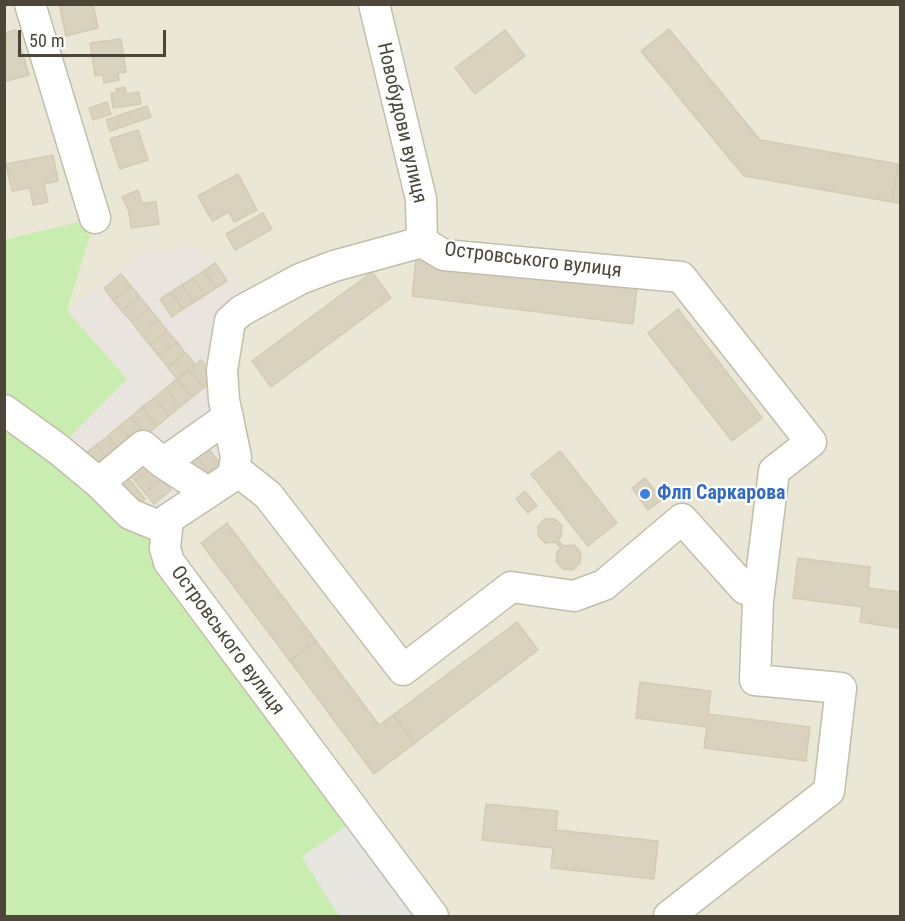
<!DOCTYPE html>
<html>
<head>
<meta charset="utf-8">
<style>
	body { margin:0 }
	#map { position:relative; width:905px; height:921px; overflow:hidden; background:#f6f4ea; font-family:"Roboto Condensed",sans-serif }
	canvas { display:block }
	.frame { position:absolute; inset:0; border:6px solid #4b4637; pointer-events:none }
	.scale { position:absolute; left:18px; top:30px; width:148px; height:27px; box-sizing:border-box; border:3px solid #4b4637; border-top:0; padding-left:8px; font-size:18px; line-height:21px; white-space:nowrap; color:#4b4637; -webkit-text-stroke:4px #fff; paint-order:stroke }
</style>
</head>
<body>
<div id="map">
<canvas width="905" height="921"></canvas>
<div class="frame"></div>
<div class="scale">50 m</div>
</div>
<script>
const g = document.querySelector('canvas').getContext('2d');
g.lineJoin = 'round';
function fill(path, color) {
  g.fillStyle = color;
  g.fill(path, 'evenodd');
}
function poly(rows) {
  const path = new Path2D();
  for (const r of rows) {
    path.moveTo(r[0], r[1]);
    for (let i = 2; i < r.length; i += 2) path.lineTo(r[i], r[i + 1]);
  }
  return path;
}
function stroke(path, color, width, dash) {
  g.strokeStyle = color;
  g.lineWidth = width;
  g.lineCap = dash ? 'butt' : 'round';
  g.setLineDash(dash || []);
  g.stroke(path);
}
function label(font, color, halo, rows, align = 'center') {
  g.font = font + ' "Roboto Condensed",sans-serif';
  g.lineWidth = 4.5;
  g.setLineDash([]);
  g.textBaseline = 'middle';
  g.strokeStyle = halo;
  g.fillStyle = color;
  for (const [text, x, y, turn = 0] of rows) {
    g.save();
    g.translate(x, y);
    g.rotate((+turn || 0) * Math.PI / 180);
    g.textAlign = isNaN(turn) ? turn : align;
    if (halo) g.strokeText(text, 0, 0);
    g.fillText(text, 0, 0);
    g.restore();
  }
}
const residential = poly([
	[4,5,900,5,900,916,5,916]
]);
const industrial = poly([
	[195,247,262,299,230,321,236,457,166,529,58,449,126,379,67,311,142,254]
]);
const green = poly([
	[95,218,67,311,127,379,58,449,165,548,357,818,302,857,339,916,5,916,4,240]
]);
const parking = poly([
	[357,818,433,916,339,916,302,857]
]);
const building = poly([
	[59,4,93,4,98,28,66,36,59,4],
	[669,29,760,140,898,164,892,202,744,176,641,51,669,29],
	[16,30,29,75,4,82,4,33,16,30],
	[505,30,525,56,475,94,455,68,505,30],
	[121,39,126,72,118,73,119,80,104,83,103,75,95,76,90,43,121,39],
	[125,87,126,94,139,92,141,104,113,108,111,93,117,93,116,89,125,87],
	[107,102,111,114,93,120,89,108,107,102],
	[147,106,151,117,110,131,106,120,147,106],
	[138,130,148,160,120,169,110,139,138,130],
	[53,155,58,181,44,184,48,202,33,205,30,188,12,191,6,164,53,155],
	[898,164,900,165,900,203,892,202,898,164],
	[238,174,257,210,234,222,229,212,212,221,198,196,238,174],
	[138,190,142,203,156,202,159,224,131,228,129,211,122,197,138,190],
	[263,213,272,229,235,250,226,234,263,213],
	[416,259,637,287,633,324,412,296,416,259],
	[215,263,227,281,216,288,204,271,215,263],
	[204,271,216,288,205,295,193,278,204,271],
	[372,272,391,298,271,387,252,361,372,272],
	[121,274,131,286,113,300,104,288,121,274],
	[193,278,205,295,194,302,182,285,193,278],
	[182,285,194,302,183,309,171,292,182,285],
	[131,286,140,297,122,311,113,300,131,286],
	[171,292,183,309,172,317,160,299,171,292],
	[140,297,149,308,132,322,122,311,140,297],
	[149,308,158,319,141,334,132,322,149,308],
	[678,309,762,418,732,441,648,333,678,309],
	[158,319,167,331,150,345,141,334,158,319],
	[167,331,177,342,159,356,150,345,167,331],
	[177,342,185,353,168,367,159,356,177,342],
	[186,353,195,364,177,379,168,368,186,353],
	[201,360,216,378,204,388,189,370,201,360],
	[189,370,204,388,192,397,178,379,189,370],
	[177,379,192,397,180,407,166,388,177,379],
	[166,388,180,407,169,416,154,398,166,388],
	[154,398,169,416,157,426,142,407,154,398],
	[142,407,157,426,146,435,131,417,142,407],
	[131,417,146,435,134,444,119,426,131,417],
	[119,426,134,444,122,454,108,436,119,426],
	[108,436,122,454,111,463,96,445,108,436],
	[96,445,111,463,99,473,84,455,96,445],
	[205,445,220,463,209,472,194,454,205,445],
	[560,451,617,523,588,546,531,474,560,451],
	[194,454,209,472,197,482,182,463,194,454],
	[144,456,153,467,135,481,126,470,144,456],
	[153,467,162,478,145,493,135,481,153,467],
	[162,478,171,490,154,504,145,493,162,478],
	[645,478,662,500,648,510,632,488,645,478],
	[130,480,145,499,134,508,119,490,130,480],
	[525,491,537,506,528,513,516,499,525,491],
	[545,519,555,519,562,526,561,536,558,540,563,546,574,545,581,553,580,563,573,570,563,569,556,561,557,551,561,548,555,542,545,543,538,535,538,526,545,519],
	[227,523,316,641,290,661,201,543,227,523],
	[798,558,870,567,868,588,900,592,900,628,860,622,862,607,793,598,798,558],
	[517,622,538,650,415,743,393,715,517,622],
	[316,641,379,725,393,715,415,743,374,774,290,661,316,641],
	[640,682,711,691,708,714,810,727,806,761,704,748,707,727,636,718,640,682],
	[486,804,558,811,556,830,658,841,654,879,551,868,553,848,482,840,486,804]
]);
const minor = poly([
	[30,4,95,218],
	[374,4,421,199,422,242],
	[4,410,58,449,99,483,130,514,166,529],
	[235,469,268,495,403,670,511,587,574,596,604,585,682,519,745,589,759,591],
	[99,483,143,446,163,463],
	[206,491,163,463,228,417],
	[433,916,169,562,165,548,168,519,233,476,236,457,224,400,222,370,230,321,241,311,300,279,334,266,422,242,444,255,681,277,811,442,774,471,758,601,755,680,841,688,829,791,669,916]
]);
const markers = [
	[645,494,6,"#3f7fe0"]
];
const streetNames = [
	["Новобудови вулиця",401,123,77],
	["Островського вулиця",533,261,7],
	["Островського вулиця",227,641,54]
];
const shopNames = [
	["Флп Саркарова",657,494]
];
fill(residential, '#eae7d7');
fill(industrial, '#e9e5de');
fill(green, '#c9ecb0');
fill(parking, '#e7e6e1');
fill(building, '#d8d2be');
stroke(building, '#d4cbb1', 1.5);
stroke(minor, '#c2beab', 33);
stroke(minor, '#fff', 30);
for (const [x, y, r, color] of markers) {
  const dot = new Path2D();
  dot.arc(x, y, r, 0, 2 * Math.PI);
  g.fillStyle = color;
  g.fill(dot);
  stroke(dot, '#fff', 2);
}
label('20px', '#4b4637', '#fff', streetNames);
label('bold 20px', '#366cbe', '#fff', shopNames, 'left');
</script>
</body>
</html>
